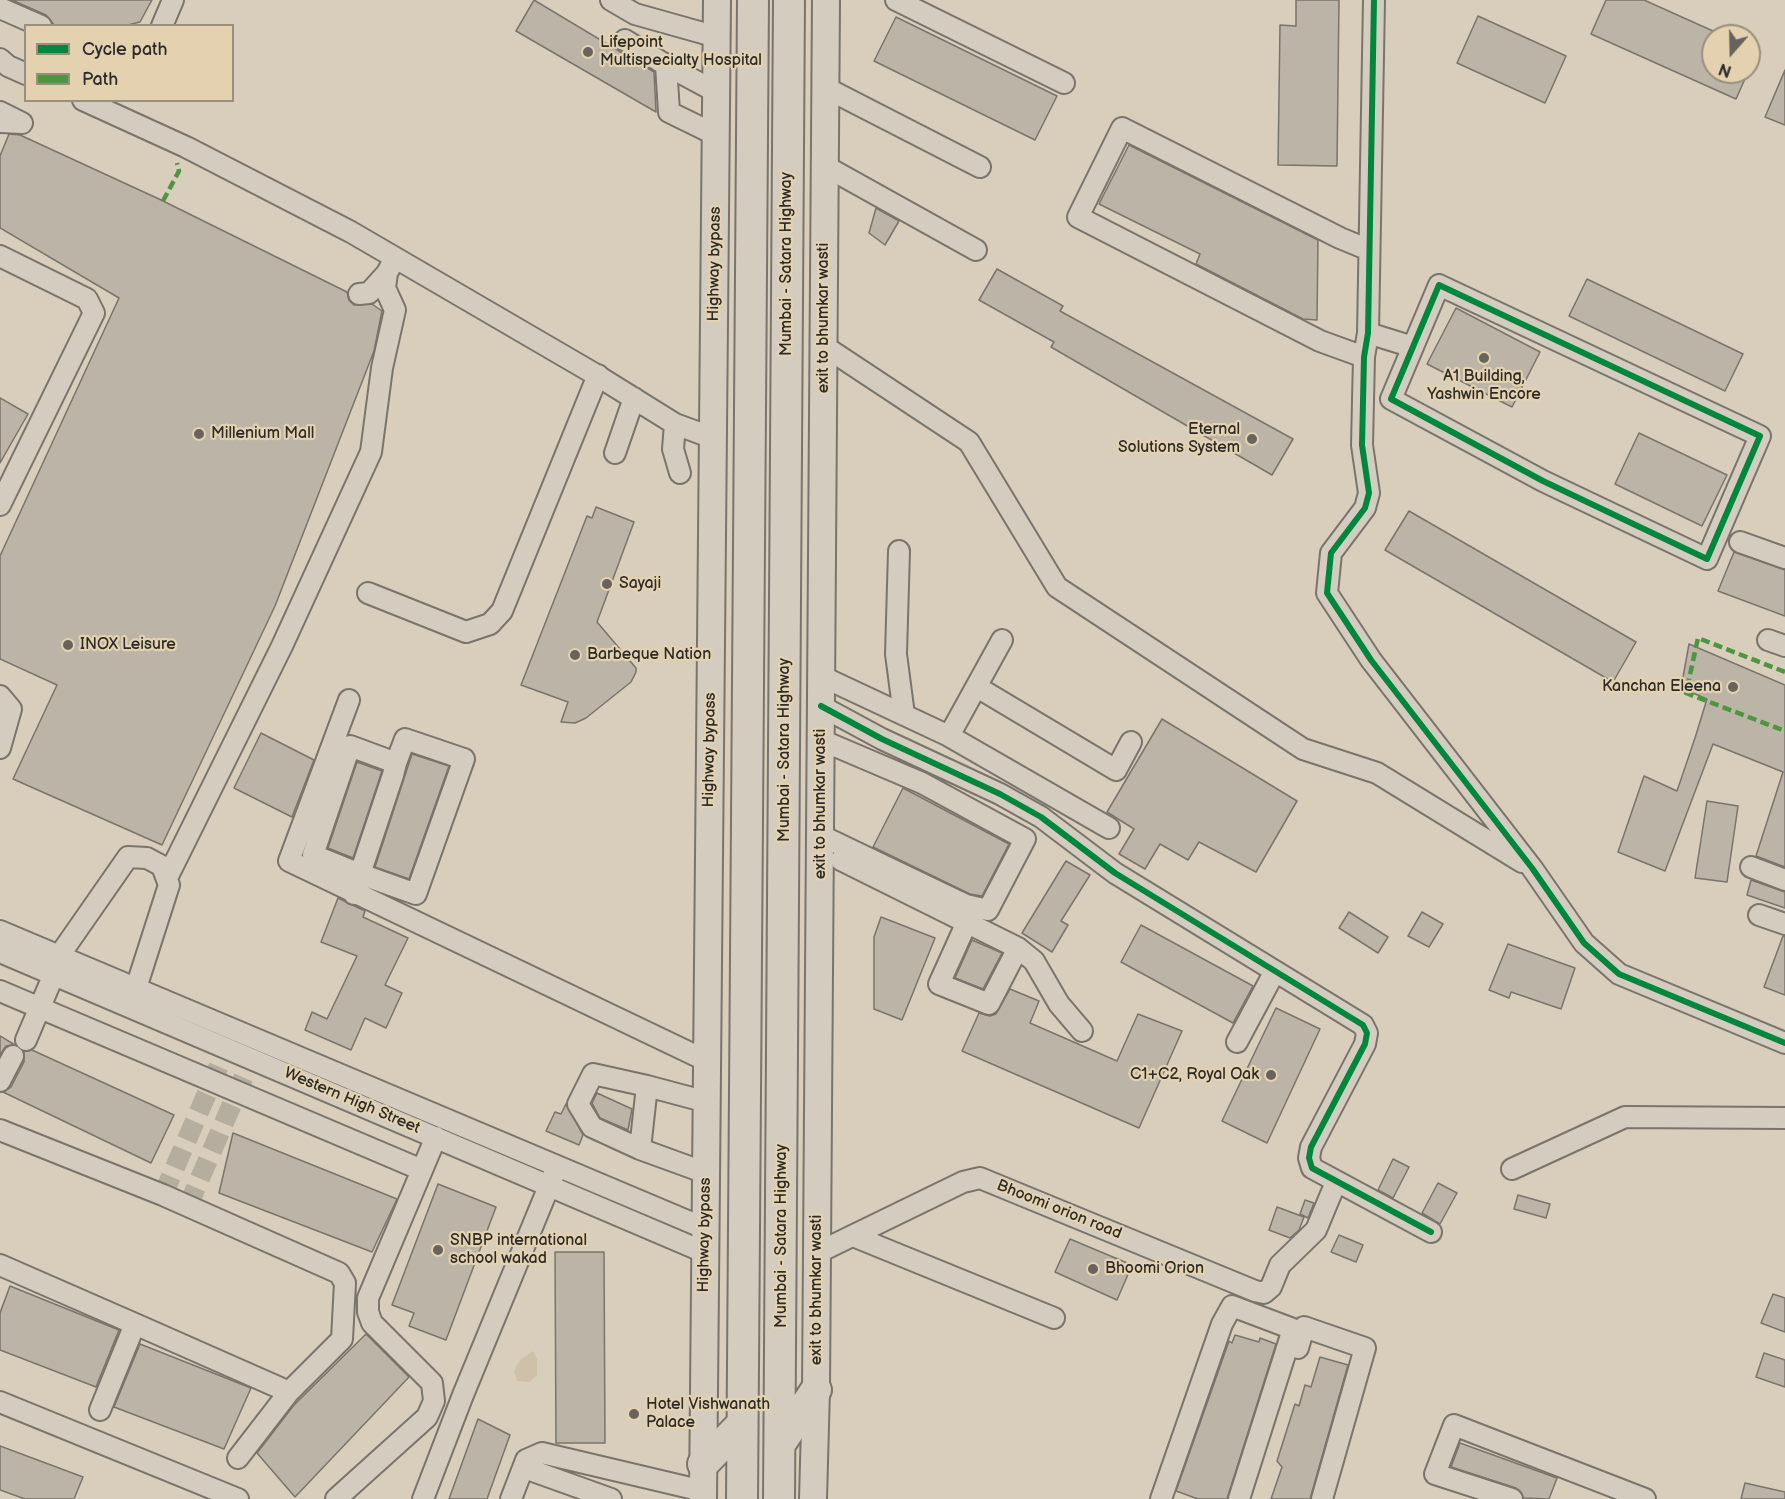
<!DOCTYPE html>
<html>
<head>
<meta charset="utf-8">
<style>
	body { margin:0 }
	#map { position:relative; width:1785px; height:1499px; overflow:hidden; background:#d8cebb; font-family:"Balsamiq Sans",sans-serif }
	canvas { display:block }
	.legend { position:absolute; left:24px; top:24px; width:210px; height:78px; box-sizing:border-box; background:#e4d1af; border:2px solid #9a8f7a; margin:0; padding:8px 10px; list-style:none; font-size:18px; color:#2b2b2b }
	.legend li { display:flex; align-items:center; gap:12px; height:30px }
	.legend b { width:30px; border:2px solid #9a8f7a }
	.north { position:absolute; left:1701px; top:24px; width:60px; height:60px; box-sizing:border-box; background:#e4d1af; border:2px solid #9a8f7a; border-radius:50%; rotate:200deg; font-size:16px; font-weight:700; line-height:24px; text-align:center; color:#2b2b2b }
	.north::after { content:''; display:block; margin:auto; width:21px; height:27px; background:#68645d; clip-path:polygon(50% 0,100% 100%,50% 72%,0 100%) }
</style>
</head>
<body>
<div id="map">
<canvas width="1785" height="1499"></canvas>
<ul class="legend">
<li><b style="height:8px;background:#00873e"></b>Cycle path</li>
<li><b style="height:8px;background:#4d9640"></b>Path</li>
</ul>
<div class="north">N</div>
</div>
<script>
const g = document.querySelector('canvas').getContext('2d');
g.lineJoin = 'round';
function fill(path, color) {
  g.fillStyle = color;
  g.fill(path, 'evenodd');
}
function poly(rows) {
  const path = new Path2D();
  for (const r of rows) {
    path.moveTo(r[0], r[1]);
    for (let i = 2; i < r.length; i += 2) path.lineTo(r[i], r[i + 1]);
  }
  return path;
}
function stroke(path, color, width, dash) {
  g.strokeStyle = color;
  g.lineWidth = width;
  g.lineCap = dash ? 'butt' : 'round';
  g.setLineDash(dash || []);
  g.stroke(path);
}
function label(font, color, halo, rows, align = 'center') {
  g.font = font + ' "Balsamiq Sans",sans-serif';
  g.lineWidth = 4.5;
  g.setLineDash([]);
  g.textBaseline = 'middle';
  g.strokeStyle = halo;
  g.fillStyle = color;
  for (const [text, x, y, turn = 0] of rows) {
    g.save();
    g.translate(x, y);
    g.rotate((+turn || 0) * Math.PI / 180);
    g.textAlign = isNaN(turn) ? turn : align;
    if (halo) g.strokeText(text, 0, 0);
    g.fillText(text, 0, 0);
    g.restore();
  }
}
const green = poly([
	[533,1351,537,1359,537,1375,530,1382,517,1381,514,1371,520,1360]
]);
const building = poly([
	[12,0,152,0,140,22,124,26,55,26,46,15,12,0],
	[534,0,654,72,656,112,516,31,534,0],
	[1296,0,1339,0,1337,166,1278,165,1280,25,1296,26,1296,0],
	[1606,0,1644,0,1713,31,1713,72,1748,72,1736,99,1591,34,1606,0],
	[1478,16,1566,56,1545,103,1457,63,1478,16],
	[896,17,1057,96,1035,140,874,61,896,17],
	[1785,70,1785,125,1765,117,1785,70],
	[9,134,20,135,159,199,347,292,349,300,354,305,372,304,382,311,374,351,275,606,162,845,13,779,57,685,0,659,0,556,119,298,0,228,0,156,9,134],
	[1129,145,1318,240,1317,320,1303,319,1196,264,1200,254,1099,204,1129,145],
	[876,208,899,221,885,245,869,233,876,208],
	[997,269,1063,306,1060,311,1293,439,1272,475,1051,347,1054,342,979,300,997,269],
	[1587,279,1743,354,1725,391,1569,316,1587,279],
	[1456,308,1540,352,1512,407,1427,364,1456,308],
	[0,398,28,414,0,463,0,398],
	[1639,433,1727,475,1702,526,1615,484,1639,433],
	[596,507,634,522,597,622,636,668,636,672,631,682,586,718,575,723,561,722,568,702,521,685,587,516,592,518,596,507],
	[1409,511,1636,642,1613,682,1385,550,1409,511],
	[1734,552,1785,570,1785,616,1718,591,1734,552],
	[1689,644,1785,685,1785,867,1756,856,1783,772,1713,744,1665,871,1618,852,1644,776,1677,791,1695,738,1707,699,1681,688,1689,644],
	[1162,719,1297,801,1256,872,1199,842,1188,860,1160,844,1145,869,1119,854,1134,829,1107,812,1162,719],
	[261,733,314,760,292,817,234,788,261,733],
	[412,754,449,766,409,879,375,867,412,754],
	[357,762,382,771,353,858,328,848,357,762],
	[903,788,1009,844,982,896,970,894,873,847,903,788],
	[1707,801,1738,806,1727,882,1695,878,1707,801],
	[1066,861,1090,875,1061,921,1068,925,1052,952,1022,933,1066,861],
	[1751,880,1785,892,1785,908,1747,895,1751,880],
	[338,898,365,911,363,917,408,938,385,985,402,993,386,1028,365,1018,351,1050,305,1030,312,1012,327,1019,357,956,321,942,338,898],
	[1349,912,1388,937,1378,953,1339,928,1349,912],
	[1422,912,1443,924,1429,947,1408,936,1422,912],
	[881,917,935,938,902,1020,874,1009,874,937,881,917],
	[1141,925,1253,986,1233,1023,1121,962,1141,925],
	[1783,936,1785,936,1785,995,1764,987,1783,936],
	[972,940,1002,953,983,989,955,978,972,940],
	[1508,944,1575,968,1561,1009,1511,992,1509,998,1489,990,1508,944],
	[1010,989,1039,1001,1030,1023,1117,1061,1138,1014,1182,1031,1139,1128,962,1051,979,1013,990,1016,996,1014,1010,989],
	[1276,1008,1320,1029,1267,1143,1222,1121,1276,1008],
	[0,1036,15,1045,6,1046,0,1055,0,1036],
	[32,1050,174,1115,151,1163,3,1092,11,1087,24,1062,24,1051,32,1050],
	[597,1093,632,1109,628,1130,600,1118,592,1103,597,1093],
	[566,1104,583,1135,579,1145,546,1131,555,1112,561,1114,566,1104],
	[233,1133,397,1199,372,1252,219,1193,233,1133],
	[1393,1159,1409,1167,1393,1198,1378,1190,1393,1159],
	[1438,1183,1457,1193,1440,1224,1422,1213,1438,1183],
	[438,1184,496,1207,446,1340,409,1326,414,1313,392,1305,438,1184],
	[1518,1195,1550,1204,1546,1218,1514,1209,1518,1195],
	[1305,1200,1314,1203,1308,1218,1300,1214,1305,1200],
	[1277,1207,1304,1217,1299,1230,1290,1238,1269,1230,1277,1207],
	[1339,1235,1363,1245,1356,1262,1331,1252,1339,1235],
	[1070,1239,1132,1265,1117,1300,1055,1272,1070,1239],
	[555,1252,604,1252,605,1443,556,1443,555,1252],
	[10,1286,119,1330,96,1387,0,1350,0,1313,10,1286],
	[1773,1294,1785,1298,1785,1332,1761,1323,1773,1294],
	[366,1334,409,1377,295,1497,257,1453,294,1405,366,1334],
	[1235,1335,1259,1342,1260,1338,1276,1344,1227,1499,1198,1499,1176,1491,1229,1341,1232,1343,1235,1335],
	[140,1344,251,1388,224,1449,114,1407,140,1344],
	[1764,1353,1785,1360,1785,1387,1756,1377,1764,1353],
	[1320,1357,1348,1365,1310,1499,1271,1499,1282,1467,1277,1461,1295,1404,1299,1406,1305,1385,1311,1387,1320,1357],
	[478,1419,510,1435,487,1499,449,1499,478,1419],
	[1460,1443,1557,1478,1549,1499,1524,1498,1516,1488,1451,1467,1460,1443],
	[0,1446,83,1477,74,1499,25,1499,0,1490,0,1446],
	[1745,1483,1785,1492,1785,1499,1741,1499,1745,1483]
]);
const minorTunnel = poly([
	[163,1195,227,1047],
	[188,1206,252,1058]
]);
const minor = poly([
	[611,0,635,14,717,37],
	[896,0,1064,83],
	[1374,0,1368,333,1364,357,1362,445,1369,493,1365,508,1331,553,1327,593,1371,660,1532,868,1584,943,1619,974,1785,1043],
	[0,8,41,26],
	[162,26,173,0],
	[625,40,666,65,669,112,716,135],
	[0,59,8,66,26,74],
	[666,65,716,92],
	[826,88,980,167],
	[83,100,186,147,351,232,593,373,675,424,713,438],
	[0,112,22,123,0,122],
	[825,166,976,250],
	[0,256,87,299,94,313,0,505],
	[1439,285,1760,436,1707,559,1543,481,1391,399,1439,285],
	[359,294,369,293,387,273],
	[1368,333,1413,347],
	[824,346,969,442,1057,587,1303,749,1377,773,1522,862],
	[1364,357,1320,341,1078,217,1122,128,1340,238,1369,250],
	[675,424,673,449,680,473],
	[615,453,634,398],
	[1740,542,1785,558],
	[899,551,896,654,904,715],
	[368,593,466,632,490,624,502,611,598,375],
	[1768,640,1785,646],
	[821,676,949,736,1002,640],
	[977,687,1116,770,1131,742],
	[0,696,11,709,0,748],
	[349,700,289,861,707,1061],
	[821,706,882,739,1000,794,1041,817,1115,873,1363,1025,1367,1033,1365,1044,1311,1147,1309,1158,1312,1168,1431,1232],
	[949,736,1109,828],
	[820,835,966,905,988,910,1025,839,922,783,821,740],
	[841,860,1018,948,1034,961,1059,1004,1082,1031],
	[1751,867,1785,880],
	[168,876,282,646,371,452,382,368,395,310,385,288,387,273,395,258],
	[354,894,360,874,393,775,396,763,350,746,313,855,360,874,416,894,464,759,405,739,396,763],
	[1759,915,1785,924],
	[967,922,939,984,989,1004,1018,948],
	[0,931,704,1228],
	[0,952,704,1252],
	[59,956,128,857,147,858,162,866,169,885,136,988],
	[0,991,422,1170],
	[26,1040,54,974],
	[1237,1042,1275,971],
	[0,1081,13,1056],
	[0,1130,163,1195,339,1273,345,1283,342,1339,289,1392,238,1458],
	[640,1149,592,1127,578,1104,593,1074,647,1086],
	[1512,1169,1625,1117,1785,1118],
	[706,1173,640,1149,647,1086,707,1102],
	[853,1236,1054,1318],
	[817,1253,963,1182,980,1178,1255,1291,1264,1293,1271,1287,1280,1265,1316,1230,1336,1182],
	[0,1265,135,1324,100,1410],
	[135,1324,289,1392],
	[1298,1348,1304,1327,1365,1348,1322,1499],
	[0,1402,238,1499],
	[533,1471,611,1499],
	[336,1499,427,1417,434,1401,432,1383,372,1323,368,1312,368,1298,436,1137],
	[423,1499,463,1395,554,1174],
	[511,1499,526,1460,542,1453,703,1491],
	[1161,1499,1222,1324,1232,1306,1293,1329,1239,1499],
	[1512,1499,1435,1474,1454,1425,1645,1499]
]);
const major = poly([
	[703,1499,717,0],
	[813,1499,816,1390,826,0]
]);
const highway = poly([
	[780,1444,816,1390],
	[703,1464,742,1424],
	[742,1499,753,0],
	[779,1499,789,0]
]);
const quiet = poly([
	[163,201,179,171,177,163],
	[1785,672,1698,638,1686,693,1785,731]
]);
const cycleway = poly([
	[1374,0,1368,333,1364,357,1362,445,1369,493,1365,508,1331,553,1327,593,1371,660,1532,868,1584,943,1619,974,1785,1043],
	[1439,285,1760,436,1707,559,1543,481,1391,399,1439,285],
	[821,706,882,739,1000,794,1041,817,1115,873,1363,1025,1367,1033,1365,1044,1311,1147,1309,1158,1312,1168,1431,1232]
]);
const markers = [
	[588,52,6,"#68645d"],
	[1484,358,6,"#68645d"],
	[199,434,6,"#68645d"],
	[1252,439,6,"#68645d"],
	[607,584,6,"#68645d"],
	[68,645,6,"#68645d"],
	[575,655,6,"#68645d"],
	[1733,687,6,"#68645d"],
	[1271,1075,6,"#68645d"],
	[438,1250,6,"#68645d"],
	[1093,1269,6,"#68645d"],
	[634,1414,6,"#68645d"]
];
const poiNames = [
	["Lifepoint",600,43],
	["Multispecialty Hospital",600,61],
	["A1 Building,",1484,377,"center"],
	["Yashwin Encore",1484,395,"center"],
	["Eternal",1240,430,"right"],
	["Solutions System",1240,448,"right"],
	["Millenium Mall",211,434],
	["Sayaji",619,584],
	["INOX Leisure",80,645],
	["Barbeque Nation",587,655],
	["Kanchan Eleena",1721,687,"right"],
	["C1+C2, Royal Oak",1259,1075,"right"],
	["SNBP international",450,1241],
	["school wakad",450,1259],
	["Bhoomi Orion",1105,1269],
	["Hotel Vishwanath",646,1405],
	["Palace",646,1423]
];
const streetNames = [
	["Highway bypass",715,264,-89],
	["Mumbai - Satara Highway",787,264,-90],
	["exit to bhumkar wasti",824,318,-90],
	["Highway bypass",710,750,-89],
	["Mumbai - Satara Highway",785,750,-90],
	["exit to bhumkar wasti",821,804,-90],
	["Western High Street",352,1101,23],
	["Bhoomi orion road",1059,1210,22],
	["Highway bypass",705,1235,-89],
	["Mumbai - Satara Highway",782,1236,-90],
	["exit to bhumkar wasti",817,1290,-90]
];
fill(green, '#cec1a8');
fill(building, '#bbb4a7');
stroke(building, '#79746c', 1.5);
stroke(minorTunnel, '#b5ad9e', 20, [20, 10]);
stroke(minor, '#79746c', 24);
stroke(major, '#79746c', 30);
stroke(highway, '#79746c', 34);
stroke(minor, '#d4ccbf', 20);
stroke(major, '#d4ccbf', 26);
stroke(highway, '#d4ccbf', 30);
stroke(quiet, '#4d9640', 4.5, [9, 4.5]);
stroke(cycleway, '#00873e', 6);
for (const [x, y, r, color] of markers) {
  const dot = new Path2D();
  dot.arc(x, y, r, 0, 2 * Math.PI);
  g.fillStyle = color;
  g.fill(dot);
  stroke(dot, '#e4d1af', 2);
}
label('16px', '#2b2b2b', '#e4d1af', poiNames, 'left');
label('16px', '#2b2b2b', '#e4d1af', streetNames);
</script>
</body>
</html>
